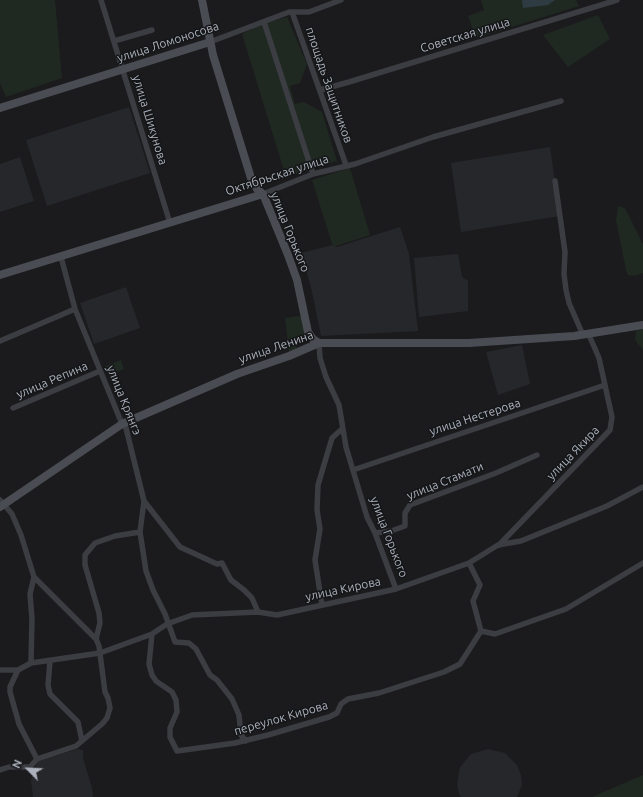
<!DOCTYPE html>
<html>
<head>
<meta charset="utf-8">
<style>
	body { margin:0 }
	#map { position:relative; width:643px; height:797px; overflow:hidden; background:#1b1b1d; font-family:Ubuntu,sans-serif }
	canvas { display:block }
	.north { position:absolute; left:8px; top:749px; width:40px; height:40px; -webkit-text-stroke:3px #151618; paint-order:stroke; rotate:294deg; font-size:11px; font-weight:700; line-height:16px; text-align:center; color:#acb2bd }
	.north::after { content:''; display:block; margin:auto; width:14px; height:18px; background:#acb2bd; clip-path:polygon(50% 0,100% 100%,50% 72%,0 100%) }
</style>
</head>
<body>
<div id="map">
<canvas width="643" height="797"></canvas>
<div class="north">N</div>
</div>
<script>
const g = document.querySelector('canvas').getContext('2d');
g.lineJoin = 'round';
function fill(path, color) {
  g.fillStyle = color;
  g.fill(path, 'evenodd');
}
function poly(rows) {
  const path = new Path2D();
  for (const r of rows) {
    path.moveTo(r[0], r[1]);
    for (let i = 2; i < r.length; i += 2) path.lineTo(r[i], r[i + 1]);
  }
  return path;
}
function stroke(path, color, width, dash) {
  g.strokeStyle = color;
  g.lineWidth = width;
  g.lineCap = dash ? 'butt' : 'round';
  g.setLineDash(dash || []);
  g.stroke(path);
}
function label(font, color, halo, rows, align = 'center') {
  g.font = font + ' Ubuntu,sans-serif';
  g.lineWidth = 3;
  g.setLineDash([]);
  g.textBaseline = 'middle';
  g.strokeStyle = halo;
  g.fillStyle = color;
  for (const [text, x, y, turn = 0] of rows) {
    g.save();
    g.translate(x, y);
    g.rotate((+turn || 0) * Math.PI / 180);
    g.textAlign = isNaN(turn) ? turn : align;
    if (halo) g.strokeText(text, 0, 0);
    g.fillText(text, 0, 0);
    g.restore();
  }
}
const built = poly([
	[129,107,150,173,47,206,26,140],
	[550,147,560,216,461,232,451,163],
	[20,157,34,201,0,212,0,164],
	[400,227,409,254,418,331,321,336,311,287,301,253,333,245,337,247],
	[458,254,462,277,468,281,468,311,419,317,414,258],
	[126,287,140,328,94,344,80,303],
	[522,345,530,384,498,395,486,352],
	[78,749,83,750,83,758,92,788,93,797,33,797,31,780,38,761],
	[488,749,505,753,517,765,521,775,522,785,517,797,461,797,459,794,457,784,460,767,471,754]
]);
const green = poly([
	[0,0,55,0,62,78,6,97,0,83],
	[481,0,576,0,579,6,476,38,468,16,484,10],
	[598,15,610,39,568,67,543,35],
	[287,17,307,64,300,83,290,86,295,104,304,102,322,112,337,161,286,177,242,34,262,24],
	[350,168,370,235,333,247,312,180],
	[618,206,625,208,643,244,643,273,635,276,628,275,626,270,616,220],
	[300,316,303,318,305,332,303,337,297,340,296,350,289,351,285,318],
	[643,329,643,350,635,340,636,331],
	[121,360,124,369,108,375,105,366],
	[643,775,643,797,592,797]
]);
const water = poly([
	[522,0,555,0,548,5,523,8]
]);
const street = poly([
	[101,0,170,223],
	[292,12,346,165],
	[264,22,313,174],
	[114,41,152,30],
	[210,42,289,12,309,12,341,0],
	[320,90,349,82,617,0],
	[555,181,565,252,564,274,566,290,569,303,583,335],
	[263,194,313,174,355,164,433,137,561,101],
	[61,257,75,309,122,424,126,428,144,501,140,532,146,571,153,590,165,614,175,642,189,643,196,649,210,675,217,680,232,699,239,715,241,735,246,741],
	[0,341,75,309],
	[319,343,320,358,326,377,339,405,346,447,367,517,375,533,396,589],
	[13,408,100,371],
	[353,470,605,385],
	[0,500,12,514,21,535,34,577,30,594,32,619,31,663],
	[144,501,180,547,217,564,222,563,231,580,244,590,252,598,258,612],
	[375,533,391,531,405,526,405,513,410,505,496,473,537,455],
	[499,545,610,430,612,417,599,358,589,335],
	[469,563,480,585,473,601,481,631,495,634,566,609,643,563],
	[34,577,96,639,99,646,105,692,108,698,110,708,107,718,102,724,76,746,37,759],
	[322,605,315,560,320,529,317,510,318,485,332,438,342,429],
	[152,634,149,664,152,675,156,681,172,692,176,700,177,712,170,728,170,737,177,751,235,743,268,735,329,717,337,713,341,704,348,699,379,693,444,672,460,664,481,631],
	[96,639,100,623,99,613,85,565,85,555,95,543,115,536,140,532],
	[50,661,48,685,50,694,78,722,82,741],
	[0,670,18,670,31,663,100,653,152,634,167,624,192,615,258,612,277,615,396,589,469,563,498,545,521,541,607,506,643,487],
	[18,670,10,687,10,692,19,724,37,759],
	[0,770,9,767,30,767,37,759]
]);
const secondary = poly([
	[202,0,213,55,251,178,257,189,263,194,288,255,297,280,308,332,313,339,319,343],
	[0,108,210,42],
	[0,275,263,194],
	[0,507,122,424,237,374,289,356,319,343,469,343,574,336,643,325]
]);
const streetNames = [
	["Советская улица",465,35,-17],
	["улица Ломоносова",168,42,-18],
	["площадь Защитников",329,85,71],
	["улица Шикунова",150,120,73],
	["Октябрьская улица",277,175,-18],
	["улица Горького",290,232,68],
	["улица Ленина",276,347,-19],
	["улица Репина",52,380,-23],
	["улица Крянгэ",124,400,68],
	["улица Нестерова",475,417,-18],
	["улица Якира",573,453,-46],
	["улица Стамати",445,481,-22],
	["улица Горького",389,537,69],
	["улица Кирова",343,589,-12],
	["переулок Кирова",281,718,-16]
];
fill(built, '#26272a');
fill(green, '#202921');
fill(water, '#2f3b43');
stroke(street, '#3b3d43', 5.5);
stroke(secondary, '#494c53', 8);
label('12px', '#acb2bd', '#151618', streetNames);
</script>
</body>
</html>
